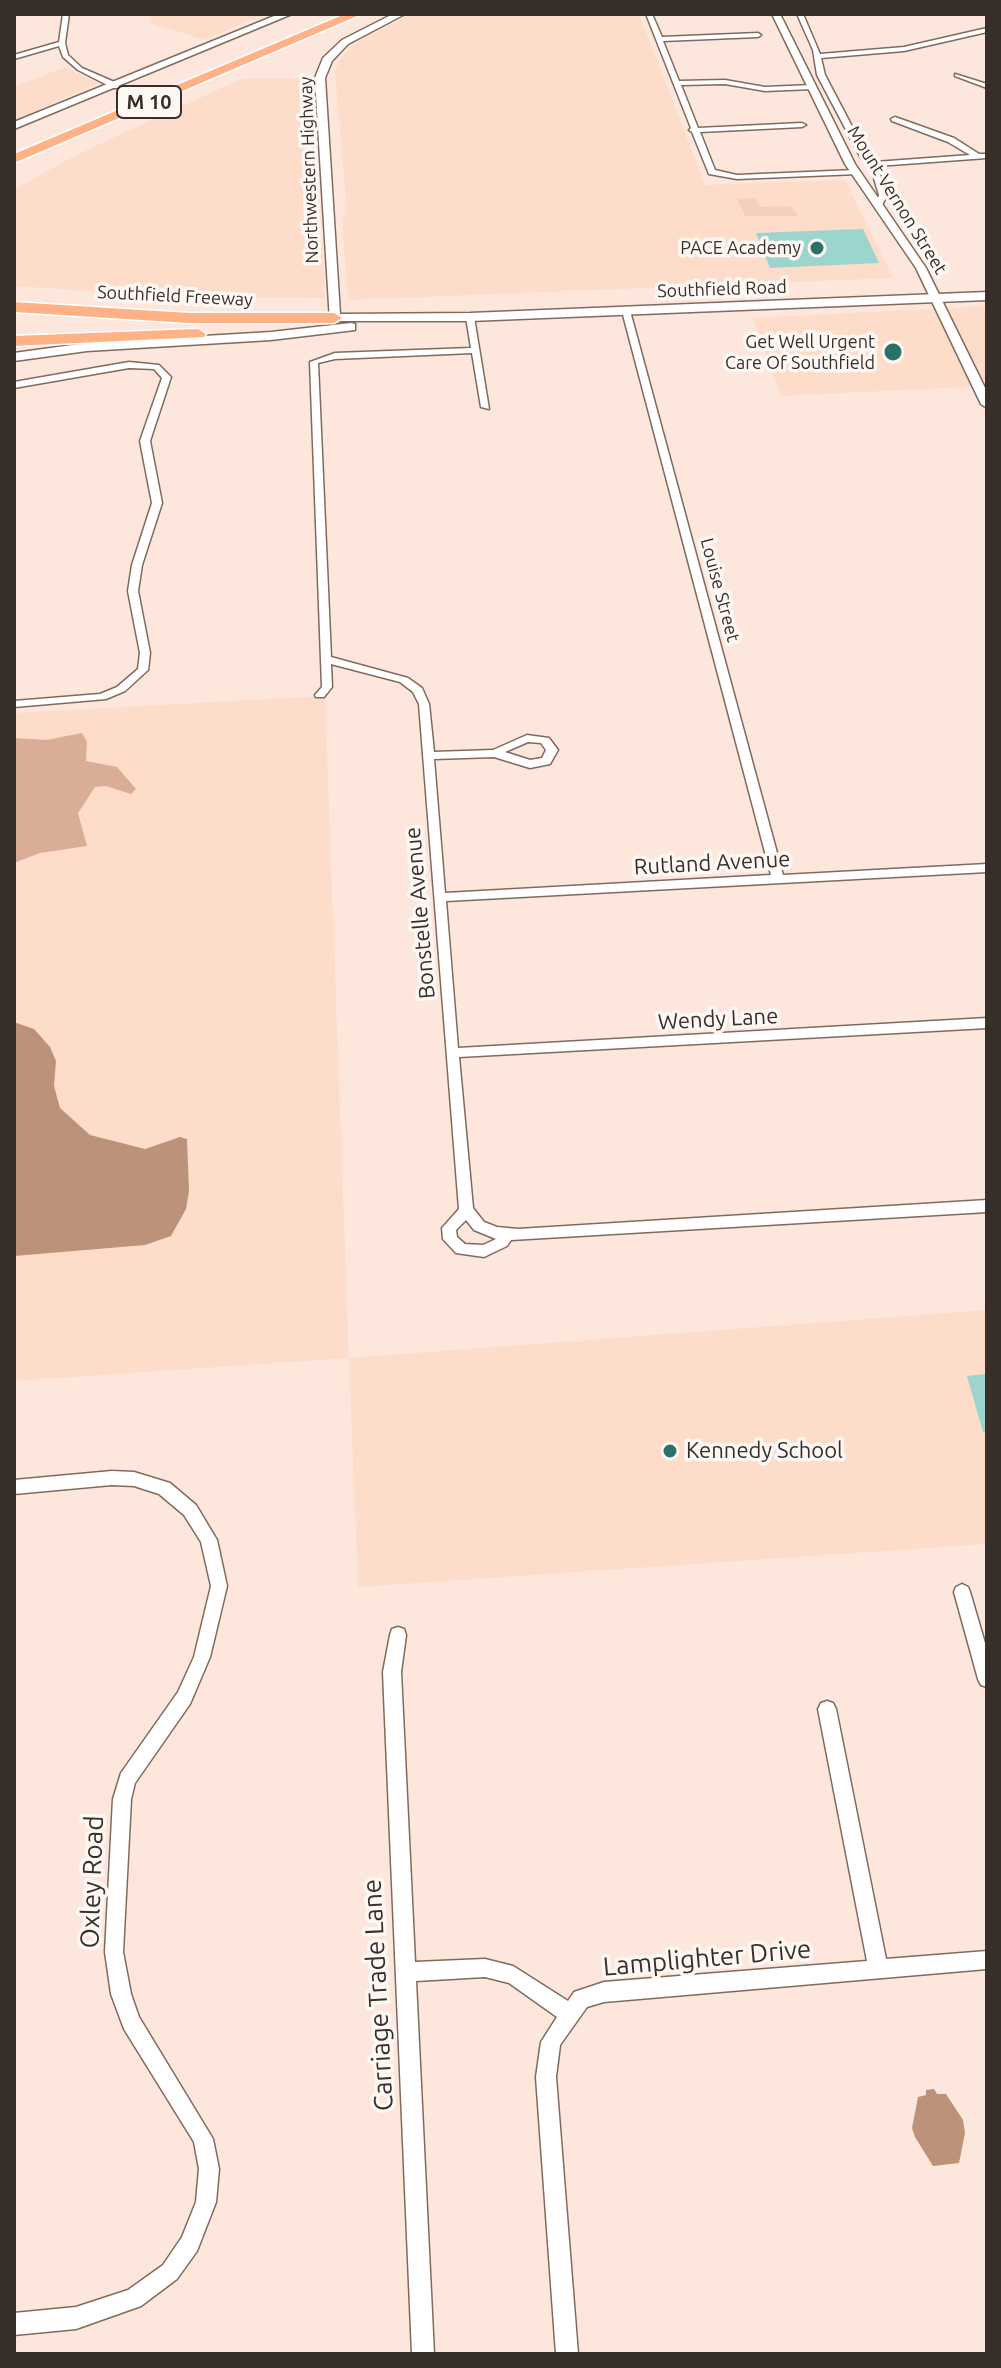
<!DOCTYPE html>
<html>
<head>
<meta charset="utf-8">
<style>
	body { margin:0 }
	#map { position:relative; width:1001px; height:2368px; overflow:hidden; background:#fde7dc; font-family:Ubuntu,sans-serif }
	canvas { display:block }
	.frame { position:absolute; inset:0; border:16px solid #392f2a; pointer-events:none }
</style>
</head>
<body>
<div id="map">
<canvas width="1001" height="2368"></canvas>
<div class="frame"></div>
</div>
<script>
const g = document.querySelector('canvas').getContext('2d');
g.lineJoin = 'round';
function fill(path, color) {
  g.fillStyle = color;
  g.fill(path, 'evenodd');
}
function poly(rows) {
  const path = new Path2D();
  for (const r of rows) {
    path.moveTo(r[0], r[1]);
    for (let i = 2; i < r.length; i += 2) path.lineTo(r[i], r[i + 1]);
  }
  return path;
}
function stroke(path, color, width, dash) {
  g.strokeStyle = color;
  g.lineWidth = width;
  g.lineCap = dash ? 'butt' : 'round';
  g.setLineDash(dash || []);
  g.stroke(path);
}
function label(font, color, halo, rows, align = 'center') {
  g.font = font + ' Ubuntu,sans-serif';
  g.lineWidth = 7;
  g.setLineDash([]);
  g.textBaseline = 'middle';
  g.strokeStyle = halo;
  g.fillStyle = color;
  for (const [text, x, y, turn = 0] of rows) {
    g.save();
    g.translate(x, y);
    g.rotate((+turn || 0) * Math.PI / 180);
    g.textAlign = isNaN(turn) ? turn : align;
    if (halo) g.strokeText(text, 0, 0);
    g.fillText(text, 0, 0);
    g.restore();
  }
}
const built = poly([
	[151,14,265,14,204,40,150,23],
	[411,14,639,14,705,185,845,180,893,278,348,300,342,219,347,213,335,70,342,56,359,41],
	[65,67,98,83,14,120,14,87],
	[317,78,313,189,320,195,315,206,319,237,323,245,325,298,166,296,14,286,14,190,76,155,241,79],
	[987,306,987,386,781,396,753,318],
	[325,696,349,1358,987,1310,987,1544,358,1587,349,1358,14,1381,14,713]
]);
const green = poly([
	[756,198,760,207,791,206,798,216,745,216,737,199]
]);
const forest = poly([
	[82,733,87,742,86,761,117,767,136,789,131,794,106,786,95,787,78,813,87,846,40,853,14,863,14,738,46,740]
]);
const water = poly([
	[14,1022,34,1029,50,1047,56,1061,54,1086,60,1108,90,1135,145,1149,180,1137,187,1139,189,1191,186,1209,171,1236,145,1245,14,1256],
	[934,2089,937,2094,946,2094,963,2120,965,2133,959,2163,933,2166,915,2137,912,2128,918,2097,926,2095,926,2090]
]);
const building = poly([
	[863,229,879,263,770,268,756,233],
	[987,1374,987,1431,983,1432,967,1376]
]);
const minor = poly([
	[63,14,69,14,65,43,68,55,82,68,119,84,119,88,113,88,78,70,63,57,59,46,14,59,14,55,59,42,63,14],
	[646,14,652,14,662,37,758,33,761,35,758,37,663,41,679,81,725,80,765,87,812,85,816,87,812,89,765,91,725,84,681,85,698,128,802,123,806,125,802,127,700,132,715,170,737,175,855,170,859,172,858,174,737,179,709,174,692,132,689,130,691,128,646,14],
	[797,14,803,14,820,54,904,47,987,28,987,32,904,51,821,58,825,75,868,157,875,162,970,155,948,142,892,121,891,119,895,117,954,138,979,154,987,154,987,158,877,166,887,195,881,207,875,207,879,195,870,165,861,158,817,75,813,50,797,14],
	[955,74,987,84,987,88,955,76,955,74],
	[626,308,630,311,783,875,987,864,987,872,446,901,458,1048,987,1018,987,1028,459,1057,473,1208,484,1222,497,1227,518,1229,987,1200,987,1212,511,1240,507,1246,484,1257,456,1253,443,1239,442,1228,459,1209,419,704,413,692,400,682,331,664,332,687,324,697,316,697,315,695,322,687,310,362,335,353,471,348,466,317,470,314,474,317,489,409,481,407,472,353,335,359,318,363,331,657,408,678,422,688,429,704,434,752,493,750,527,735,549,738,558,750,550,764,530,768,494,757,434,759,445,893,771,875,622,311,626,308],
	[528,742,541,743,546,750,542,758,530,760,505,752,528,742],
	[466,1220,474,1230,496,1239,483,1245,465,1244,457,1237,456,1230,466,1220],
	[129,362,159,365,171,377,150,441,162,503,142,565,138,591,150,653,148,670,125,691,106,699,14,707,14,701,100,694,117,687,138,669,140,653,128,591,132,565,152,503,140,441,162,378,154,369,129,368,14,388,14,382,129,362],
	[112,1471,134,1472,170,1483,196,1505,217,1540,227,1586,210,1657,190,1704,135,1783,131,1799,123,1952,131,1994,139,2017,213,2139,219,2169,216,2202,197,2251,177,2279,141,2306,76,2329,14,2335,14,2313,76,2307,128,2290,163,2265,182,2237,196,2202,199,2169,194,2142,124,2029,111,1994,105,1952,113,1799,121,1773,178,1692,194,1657,211,1586,201,1542,184,1515,159,1494,134,1486,112,1485,14,1494,14,1480,112,1471],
	[962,1584,968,1587,970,1592,987,1650,987,1687,981,1685,978,1679,954,1592,956,1587,962,1584],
	[398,1627,404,1629,406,1635,401,1672,415,1962,485,1959,513,1966,568,2001,574,1992,604,1982,867,1961,818,1709,821,1703,827,1701,833,1703,836,1709,886,1959,987,1951,987,1969,604,2002,587,2007,560,2045,556,2077,578,2354,556,2354,536,2077,541,2042,557,2017,509,1983,485,1977,416,1981,434,2354,412,2354,383,1672,390,1635,392,1629,398,1627]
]);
const tertiary = poly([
	[772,14,780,14,855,164,926,268,987,392,987,408,981,404,916,268,845,164,772,14]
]);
const secondary = poly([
	[279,14,292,14,14,129,14,122,279,14],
	[393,14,405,14,348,44,332,61,325,78,340,314,470,313,987,292,987,300,470,321,330,321,315,78,323,58,342,40,393,14],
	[351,323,355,324,355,330,271,340,87,351,14,361,14,353,87,343,271,332,351,323]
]);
const motorway = poly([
	[345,14,362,14,14,163,14,154,345,14],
	[14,302,189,313,334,313,342,318,334,323,189,323,14,312,14,302],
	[198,329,206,334,204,337,14,346,14,336,198,329]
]);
const markers = [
	[817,248,8,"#297169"],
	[893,352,10,"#297169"],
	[670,1451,8,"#297169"]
];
const farStreetnames = [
	["Northwestern Highway",309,170,-92],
	["Mount Vernon Street",897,200,58],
	["Southfield Road",722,289,-2],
	["Southfield Freeway",175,296,3],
	["Louise Street",720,590,75]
];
const farPoinames = [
	["PACE Academy",801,248],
	["Get Well Urgent",875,342],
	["Care Of Southfield",875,363]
];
const shields = [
	[149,102,64]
];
const shieldNames = [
	["M 10",149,102]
];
const streetNames = [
	["Rutland Avenue",712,863,-3],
	["Bonstelle Avenue",420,913,-95],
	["Wendy Lane",718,1019,-3]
];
const poiNames = [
	["Kennedy School",686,1451]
];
const nearStreetnames = [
	["Oxley Road",92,1882,-88],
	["Lamplighter Drive",707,1958,-5],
	["Carriage Trade Lane",378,1995,-93]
];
fill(built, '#fedcca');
fill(green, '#f4cfbb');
fill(forest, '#daae96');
fill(water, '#bc927a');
fill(building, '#9bd5cd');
stroke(minor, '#816a5d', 3);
stroke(tertiary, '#816a5d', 3);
stroke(secondary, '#816a5d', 3);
stroke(motorway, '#fff', 3);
fill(minor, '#fff');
fill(tertiary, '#fff');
fill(secondary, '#fff');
fill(motorway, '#ffb286');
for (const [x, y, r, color] of markers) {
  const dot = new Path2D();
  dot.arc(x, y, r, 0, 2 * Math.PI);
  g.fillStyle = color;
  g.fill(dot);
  stroke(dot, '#fef8f5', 3);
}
label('18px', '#392f2a', '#fef8f5', farStreetnames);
label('18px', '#392f2a', '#fef8f5', farPoinames, 'right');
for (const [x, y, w] of shields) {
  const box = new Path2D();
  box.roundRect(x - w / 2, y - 16, w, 32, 6);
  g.fillStyle = '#fef8f5';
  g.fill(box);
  stroke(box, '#392f2a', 2);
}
label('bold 20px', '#392f2a', null, shieldNames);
label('22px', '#392f2a', '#fef8f5', streetNames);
label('22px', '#392f2a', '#fef8f5', poiNames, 'left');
label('26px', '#392f2a', '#fef8f5', nearStreetnames);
</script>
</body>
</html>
